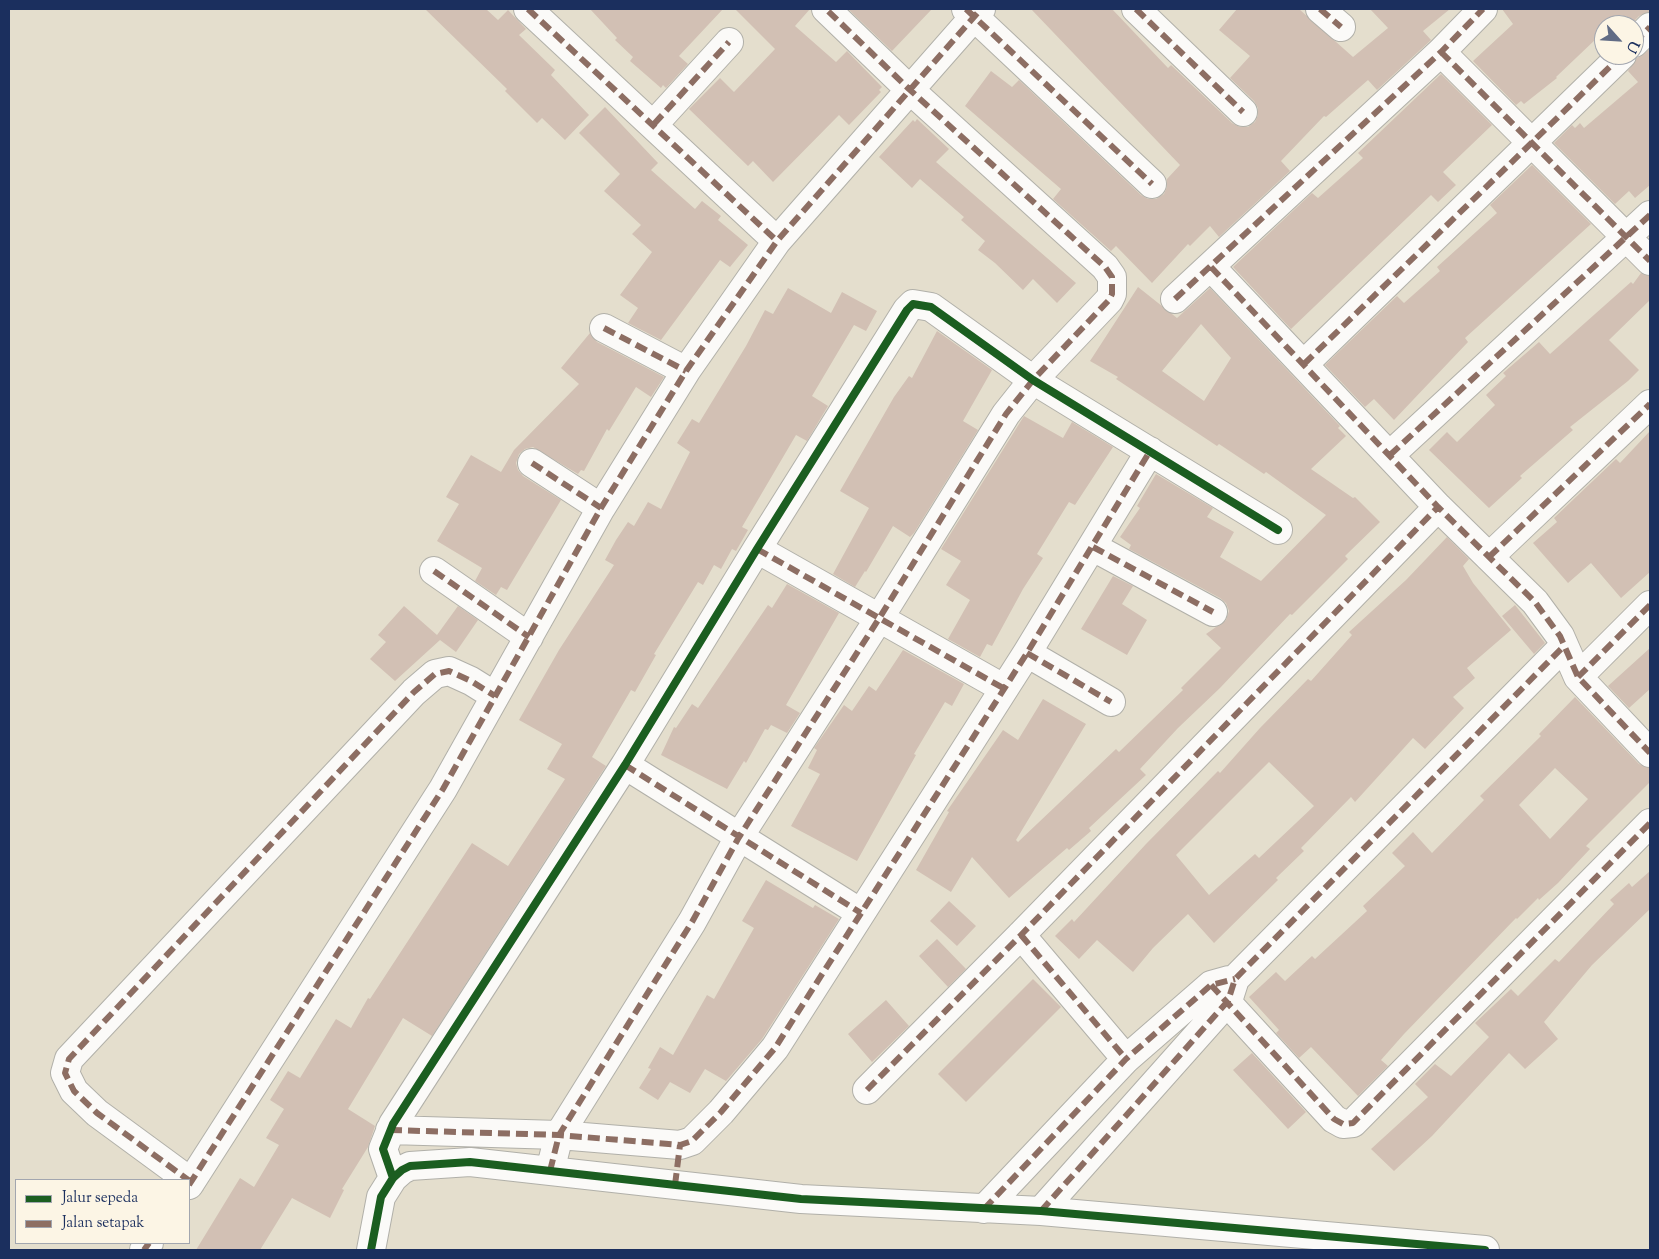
<!DOCTYPE html>
<html>
<head>
<meta charset="utf-8">
<style>
	body { margin:0 }
	#map { position:relative; width:1659px; height:1259px; overflow:hidden; background:#e4decd; font-family:"Sorts Mill Goudy",serif }
	canvas { display:block }
	.frame { position:absolute; inset:0; border:10px solid #1b2f5e; pointer-events:none }
	.legend { position:absolute; left:15px; top:1179px; width:175px; height:65px; box-sizing:border-box; background:#fcf5e5; border:1px solid #a2a6af; margin:0; padding:6px 9px; list-style:none; font-size:15px; color:#1b2f5e }
	.legend li { display:flex; align-items:center; gap:10px; height:25px }
	.legend b { width:25px; border:1px solid #a2a6af }
	.north { position:absolute; left:1594px; top:15px; width:50px; height:50px; box-sizing:border-box; background:#fcf5e5; border:1px solid #a2a6af; border-radius:50%; rotate:116deg; font-size:14px; font-weight:700; line-height:20px; text-align:center; color:#1b2f5e }
	.north::after { content:''; display:block; margin:auto; width:18px; height:22px; background:#616c85; clip-path:polygon(50% 0,100% 100%,50% 72%,0 100%) }
</style>
</head>
<body>
<div id="map">
<canvas width="1659" height="1259"></canvas>
<div class="frame"></div>
<ul class="legend">
<li><b style="height:6px;background:#1b5e20"></b>Jalur sepeda</li>
<li><b style="height:6px;background:#8d6e63"></b>Jalan setapak</li>
</ul>
<div class="north">U</div>
</div>
<script>
const g = document.querySelector('canvas').getContext('2d');
g.lineJoin = 'round';
function fill(path, color) {
  g.fillStyle = color;
  g.fill(path, 'evenodd');
}
function poly(rows) {
  const path = new Path2D();
  for (const r of rows) {
    path.moveTo(r[0], r[1]);
    for (let i = 2; i < r.length; i += 2) path.lineTo(r[i], r[i + 1]);
  }
  return path;
}
function stroke(path, color, width, dash) {
  g.strokeStyle = color;
  g.lineWidth = width;
  g.lineCap = dash ? 'butt' : 'round';
  g.setLineDash(dash || []);
  g.stroke(path);
}
const building = poly([
	[425,9,486,9,498,20,508,10,526,29,519,35,555,70,551,75,589,115,565,140,542,118,537,123,505,91,507,89],
	[590,9,723,9,679,56,688,64,666,88,663,85,661,88,630,61,633,57,615,40,617,38],
	[735,9,810,9,795,26,836,62,847,51,882,87,879,90,881,92,849,125,839,115,773,182,753,161,748,166,689,109,720,78,734,92,775,49],
	[848,9,932,9,892,51],
	[1031,9,1112,9,1168,68,1171,65,1232,123,1240,127,1248,127,1255,122,1258,115,1258,108,1254,101,1230,78,1250,56,1219,30,1237,9,1299,9,1353,57,1388,28,1370,9,1450,9,1423,31,1431,40,1377,90,1368,80,1326,117,1324,116,1281,161,1290,171,1219,237,1210,226,1190,246,1188,244,1152,283,1116,246,1111,251,1053,199,1061,189,965,106,991,71,1012,87,1019,80,1141,195,1148,199,1156,199,1164,194,1167,187,1167,179,1180,165],
	[1502,9,1650,9,1650,12,1639,16,1630,25,1604,25,1604,45,1597,38,1556,77,1557,78,1524,104,1521,101,1516,105,1473,61,1513,24],
	[1650,49,1650,185,1635,198,1629,191,1615,204,1554,143,1572,125,1575,128,1580,123,1584,128,1638,82,1628,71,1637,58],
	[1441,74,1492,125,1443,172,1456,185,1438,202,1431,195,1291,329,1233,267,1312,193,1318,198,1363,158,1358,153],
	[605,107,658,163,651,170,695,209,702,201,721,216,718,220,748,245,730,267,720,260,661,340,628,323,638,308,620,295,652,252,632,234,641,225,604,191,620,174,579,133],
	[917,119,949,149,936,162,1076,283,1057,303,1033,279,1023,290,995,263,978,250,985,241,961,220,964,217,920,179,912,188,879,157,913,120,915,122],
	[1532,165,1591,224,1465,338,1468,342,1394,420,1374,399,1365,407,1325,365,1397,296,1404,303,1440,271,1437,267,1497,213,1490,205],
	[1641,273,1650,276,1650,300,1609,340,1639,370,1628,381,1570,427,1573,430,1520,476,1522,478,1489,508,1429,450,1447,432,1457,442,1495,405,1486,395,1506,376,1503,373,1539,342,1550,354,1631,282,1633,284],
	[1138,287,1177,318,1210,288,1340,426,1338,428,1346,436,1311,469,1353,498,1355,497,1380,522,1345,556,1348,559,1292,615,1290,614,1220,688,1178,728,1140,769,1146,775,1089,828,1091,831,1069,850,1067,848,1009,898,972,857,951,892,916,870,949,812,947,811,1003,730,1018,740,1043,699,1086,724,1016,840,1018,842,1116,749,1119,752,1183,690,1181,688,1221,648,1206,634,1226,620,1229,611,1226,603,1220,598,1129,549,1131,545,1120,537,1140,508,1137,506,1156,474,1213,508,1207,517,1234,532,1220,557,1261,581,1326,515,1266,472,1264,474,1219,444,1217,446,1116,379,1118,377,1090,361],
	[1201,324,1231,358,1204,401,1162,371],
	[788,288,831,313,842,292,877,311,866,331,854,325,812,396,828,406,807,441,796,435,742,527,748,530,736,551,732,549,721,569,714,565,703,585,698,582,654,654,656,655,635,692,631,690,592,757,606,766,432,1036,403,1018,348,1109,375,1126,368,1147,342,1189,344,1190,330,1218,292,1198,260,1250,196,1250,240,1178,254,1187,279,1145,266,1138,284,1109,270,1100,288,1071,300,1078,336,1019,351,1028,368,998,370,999,472,843,508,866,565,779,547,769,562,744,519,720,559,650,614,565,605,560,616,540,628,522,634,526,648,502,661,509,690,452,677,443,692,419,699,423,746,346,765,310,773,314],
	[937,331,992,370,963,421,978,430,914,533,910,537,893,526,866,572,865,571,855,587,833,574,869,508,840,491,894,397,909,376,912,378],
	[590,333,597,342,664,377,651,397,636,387,609,431,607,429,584,471,581,470,578,474,533,447,525,449,519,454,516,463,518,470,523,476,561,500,507,590,501,587,496,595,475,581,482,568,437,541,459,504,446,497,471,455,501,472,514,450,579,384,561,368],
	[1024,416,1063,438,1072,422,1113,447,1075,505,1069,502,1037,554,1043,558,1023,589,992,646,987,644,980,657,948,639,970,600,946,585,961,561,941,549],
	[1650,431,1650,572,1621,598,1591,563,1568,583,1533,543,1557,522,1554,518,1577,496,1616,459,1620,463],
	[1447,537,1469,559,1463,566,1473,583,1511,630,1467,668,1475,678,1453,697,1464,708,1425,749,1413,738,1355,802,1351,797,1301,848,1304,851,1276,878,1278,880,1214,943,1188,914,1153,948,1133,972,1097,940,1079,959,1055,936,1072,919,1074,922,1146,844,1218,771,1220,773,1260,728,1308,679,1311,681,1352,635,1349,632,1406,580],
	[1269,762,1314,806,1259,858,1255,854,1209,895,1176,855],
	[1113,576,1133,586,1122,604,1147,620,1127,655,1081,629],
	[787,584,839,613,786,705,800,713,787,733,771,725,768,730,765,729,746,763,744,761,727,789,661,755,674,727,676,728,692,704,698,708,768,605,772,608],
	[1515,605,1545,643,1534,654,1502,616],
	[404,606,437,635,458,606,478,620,456,652,440,640,395,681,370,659,386,642,378,635],
	[1650,648,1650,689,1629,708,1608,686],
	[903,650,964,684,952,706,945,702,914,754,916,755,857,861,791,826,820,774,808,768,817,750,814,748,844,705,852,711,869,686,876,691],
	[1575,697,1639,764,1650,768,1650,782,1586,846,1590,849,1558,883,1539,900,1538,898,1517,919,1516,918,1404,1034,1381,1060,1388,1066,1358,1096,1311,1047,1299,1058,1276,1033,1279,1030,1249,997,1276,972,1285,981,1312,956,1315,959,1367,911,1363,906,1405,866,1392,853,1413,832,1432,853,1484,800,1480,796,1541,736,1539,734],
	[1555,768,1588,799,1550,839,1519,805],
	[1650,871,1650,909,1592,965,1544,1022,1558,1039,1525,1069,1509,1053,1432,1136,1394,1171,1371,1149,1428,1097,1415,1084,1435,1064,1451,1076,1489,1037,1475,1023,1511,989,1518,996,1555,959,1559,962,1614,904,1610,900,1629,883,1632,887],
	[766,880,813,908,815,905,839,919,762,1039,726,1081,705,1069,690,1093,670,1082,658,1100,639,1088,651,1069,648,1068,660,1047,673,1055,707,995,714,999,754,928,742,921],
	[949,901,976,926,957,946,930,921],
	[937,939,966,969,948,987,919,956],
	[1033,979,1061,1007,966,1102,938,1074],
	[886,1000,909,1026,872,1062,848,1034],
	[1252,1053,1306,1112,1288,1129,1233,1070]
]);
const minor = poly([
	[528,9,777,241],
	[966,9,1152,184],
	[1136,9,1243,112],
	[1320,9,1341,27],
	[1634,43,1650,27],
	[1441,52,1650,261],
	[654,124,729,42],
	[1211,267,1438,507,1535,602,1560,636,1578,677,1650,753],
	[1175,299,1441,52,1483,9],
	[604,328,686,371],
	[1304,364,1622,55],
	[1390,455,1650,215],
	[532,463,601,508],
	[1093,547,1213,612],
	[757,549,1003,688],
	[1489,557,1650,404],
	[434,571,529,637],
	[1027,653,1111,702],
	[1578,677,1650,605],
	[625,765,861,913],
	[1021,935,1126,1059],
	[1211,985,1334,1119,1343,1124,1353,1123,1650,823],
	[867,1090,1021,935,1438,507],
	[390,1130,559,1135,680,1145,692,1141,721,1112,775,1048,1027,653,1150,451],
	[550,1171,559,1135,692,922,739,837,880,617,1006,414,1033,380,1109,300,1112,294,1112,277,1105,267,909,89,826,9],
	[393,1178,383,1149,393,1124,625,765,757,549,907,310,913,304,931,307,1033,380,1278,530],
	[191,1182,97,1113,74,1091,65,1073,69,1059,414,692,435,674,449,671,471,681,495,696],
	[189,1185,443,789,601,508,686,371,777,241,981,9],
	[984,1209,1126,1059,1211,985,1229,980],
	[1041,1211,1228,1001,1235,979,1563,647],
	[144,1250,149,1243],
	[371,1250,381,1197,393,1178,402,1170,410,1166,470,1162,801,1199,1041,1211,1485,1250]
]);
const quiet = poly([
	[528,9,777,241],
	[966,9,1152,184],
	[1136,9,1243,112],
	[1320,9,1341,27],
	[1634,43,1650,27],
	[1441,52,1650,261],
	[654,124,729,42],
	[1211,267,1438,507,1535,602,1560,636,1578,677,1650,753],
	[1175,299,1441,52,1483,9],
	[604,328,686,371],
	[1304,364,1622,55],
	[1390,455,1650,215],
	[532,463,601,508],
	[1093,547,1213,612],
	[757,549,1003,688],
	[1489,557,1650,404],
	[434,571,529,637],
	[1027,653,1111,702],
	[1578,677,1650,605],
	[625,765,861,913],
	[1021,935,1126,1059],
	[1211,985,1334,1119,1343,1124,1353,1123,1650,823],
	[867,1090,1021,935,1438,507],
	[390,1130,559,1135,680,1145,692,1141,721,1112,775,1048,1027,653,1150,451],
	[550,1171,559,1135,692,922,739,837,880,617,1006,414,1033,380,1109,300,1112,294,1112,277,1105,267,909,89,826,9],
	[191,1182,97,1113,74,1091,65,1073,69,1059,414,692,435,674,449,671,471,681,495,696],
	[189,1185,443,789,601,508,686,371,777,241,981,9],
	[675,1185,680,1145],
	[984,1209,1126,1059,1211,985,1235,979],
	[1041,1211,1228,1001,1235,979,1563,647],
	[144,1250,149,1243]
]);
const cycleway = poly([
	[393,1178,383,1149,393,1124,625,765,757,549,907,310,913,304,931,307,1033,380,1278,530],
	[371,1250,381,1197,393,1178,402,1170,410,1166,470,1162,801,1199,1041,1211,1485,1250]
]);
fill(building, '#d2c0b4');
stroke(minor, '#b1b0a9', 30);
stroke(minor, '#fbfaf8', 28);
stroke(quiet, '#8d6e63', 6, [12, 6]);
stroke(cycleway, '#1b5e20', 8);
</script>
</body>
</html>
